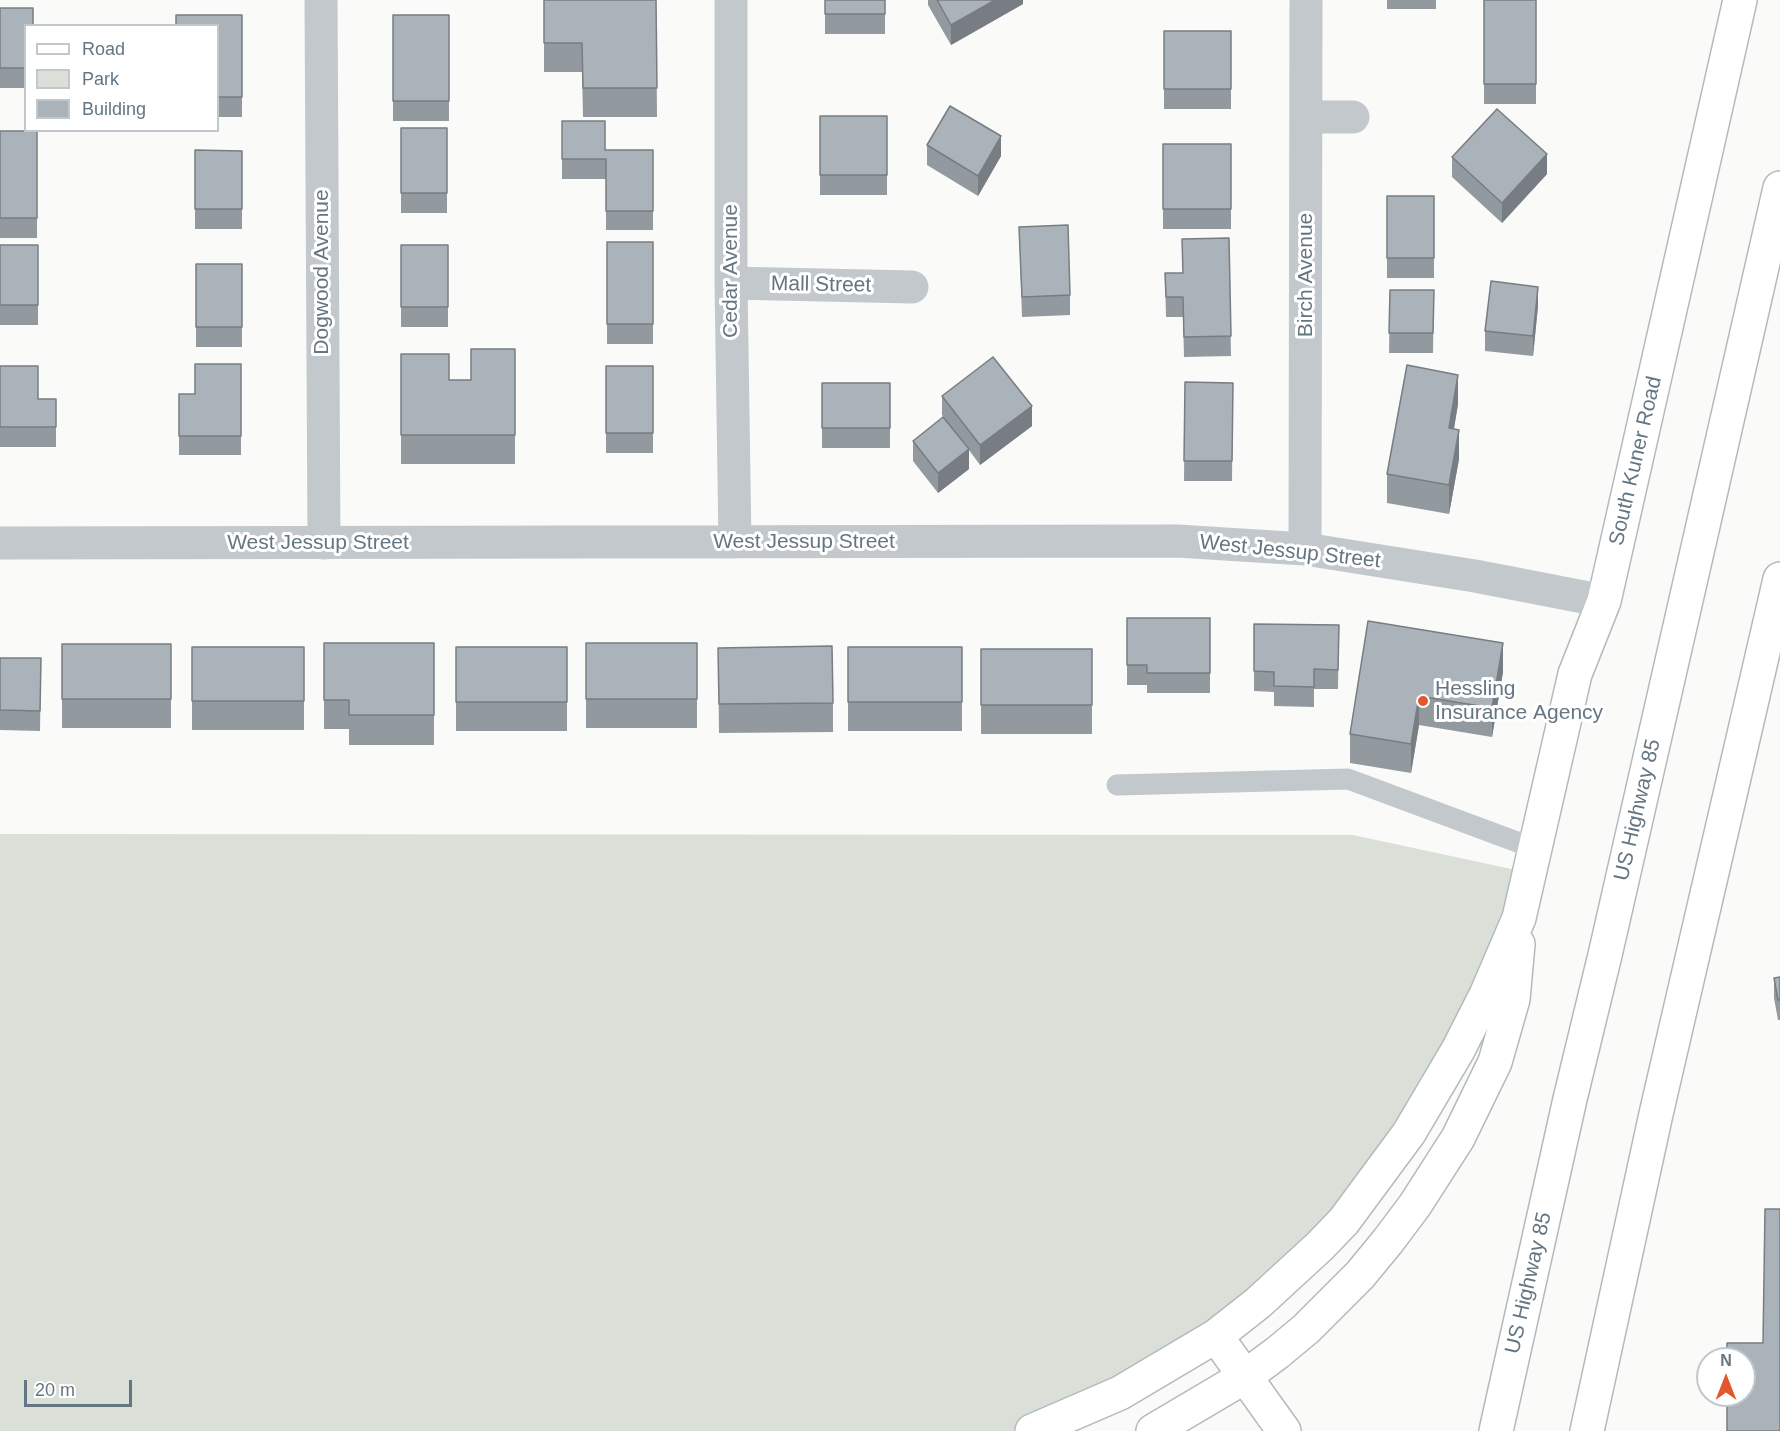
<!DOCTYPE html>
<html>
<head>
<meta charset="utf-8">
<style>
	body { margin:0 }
	#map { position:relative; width:1780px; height:1431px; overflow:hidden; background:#fafaf8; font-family:Arial,sans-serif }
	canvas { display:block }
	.legend { position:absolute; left:24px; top:24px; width:195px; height:108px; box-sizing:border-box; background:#fff; border:2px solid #c1c8cd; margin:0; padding:8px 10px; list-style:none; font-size:18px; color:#657683 }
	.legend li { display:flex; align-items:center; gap:12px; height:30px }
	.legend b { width:30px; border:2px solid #c1c8cd }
	.north { position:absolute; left:1696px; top:1347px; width:60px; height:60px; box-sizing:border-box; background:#fff; border:2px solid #c1c8cd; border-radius:50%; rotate:0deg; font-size:16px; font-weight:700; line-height:24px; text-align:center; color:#657683 }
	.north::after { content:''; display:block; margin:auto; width:21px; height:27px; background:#e4572e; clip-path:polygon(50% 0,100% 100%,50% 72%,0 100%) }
	.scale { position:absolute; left:24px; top:1380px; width:108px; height:27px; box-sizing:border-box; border:3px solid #657683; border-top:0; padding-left:8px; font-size:18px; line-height:21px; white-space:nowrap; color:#657683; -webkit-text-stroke:4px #fff; paint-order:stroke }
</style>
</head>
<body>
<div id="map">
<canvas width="1780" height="1431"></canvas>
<ul class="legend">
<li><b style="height:8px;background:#fff"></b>Road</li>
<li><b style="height:16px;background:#dadfd7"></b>Park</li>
<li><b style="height:16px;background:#aab3b9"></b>Building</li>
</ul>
<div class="north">N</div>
<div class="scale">20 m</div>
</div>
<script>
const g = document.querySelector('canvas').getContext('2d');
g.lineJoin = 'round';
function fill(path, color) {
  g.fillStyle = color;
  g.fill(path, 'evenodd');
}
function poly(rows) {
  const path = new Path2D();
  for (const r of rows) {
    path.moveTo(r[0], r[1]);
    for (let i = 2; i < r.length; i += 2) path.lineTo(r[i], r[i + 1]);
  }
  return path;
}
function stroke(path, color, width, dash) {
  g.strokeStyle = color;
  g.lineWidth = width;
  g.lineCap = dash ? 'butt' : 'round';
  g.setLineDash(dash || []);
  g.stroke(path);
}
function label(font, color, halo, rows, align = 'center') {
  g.font = font + ' Arial,sans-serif';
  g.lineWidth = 6;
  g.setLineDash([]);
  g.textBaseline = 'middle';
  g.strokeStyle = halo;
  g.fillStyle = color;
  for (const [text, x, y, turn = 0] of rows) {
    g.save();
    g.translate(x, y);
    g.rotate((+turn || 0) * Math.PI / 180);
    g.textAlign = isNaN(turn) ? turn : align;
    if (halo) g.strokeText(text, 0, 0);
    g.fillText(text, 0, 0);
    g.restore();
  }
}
const green = poly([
	[0,834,1353,835,1530,873,1458,1050,1286,1278,1032,1431,0,1431]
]);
const lane = poly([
	[1117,785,1348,779,1536,849]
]);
const street = poly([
	[321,0,324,543],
	[731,0,731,283,735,542],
	[1306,117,1353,117],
	[731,283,912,287],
	[0,543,1177,541,1305,549,1475,576,1604,601],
	[1305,549,1306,0]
]);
const secondary = poly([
	[1216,1336,1284,1431],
	[1032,1431,1120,1393,1216,1336,1258,1303,1320,1246,1344,1221,1409,1133,1458,1050,1486,995,1519,918,1575,674,1604,601,1740,0],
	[1153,1431,1246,1376,1277,1353,1306,1329,1360,1275,1388,1241,1415,1205,1458,1138,1495,1062,1513,999,1518,944]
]);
const highway = poly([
	[1496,1431,1570,1099,1605,955,1780,188],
	[1587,1431,1656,1114,1780,579]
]);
const wall = poly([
	[544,0,656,0,657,117,583,117,582,72,544,72],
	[825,0,885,0,885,34,825,34],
	[928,0,1023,0,1023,4,951,45,928,5],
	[1387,0,1436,0,1436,9,1387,9],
	[1484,0,1536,0,1536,104,1484,104],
	[0,8,26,26,26,88,0,88],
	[242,15,242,117,218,117,218,26],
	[393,15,449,15,449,121,393,121],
	[1164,31,1231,31,1231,109,1164,109],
	[820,116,887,116,887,195,820,195],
	[562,121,605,150,653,150,653,230,606,230,606,179,562,179],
	[401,128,447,128,447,213,401,213],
	[0,131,37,131,37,238,0,238],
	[1163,144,1231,144,1231,229,1163,229],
	[927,145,1001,156,978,196,927,165],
	[195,150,242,151,242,229,195,229],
	[1452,157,1547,174,1502,223,1452,177],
	[1387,196,1434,196,1434,278,1387,278],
	[1019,227,1070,295,1070,315,1022,317],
	[1229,238,1231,356,1184,357,1183,317,1166,317,1165,273,1182,273],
	[607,242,653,242,653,344,607,344],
	[0,245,38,245,38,325,0,325],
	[401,245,448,245,448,327,401,327],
	[196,264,242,264,242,347,196,347],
	[1390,290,1434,290,1433,353,1389,353],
	[1538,306,1533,356,1485,351,1485,331],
	[515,349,515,464,401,464,401,354,449,380,471,380],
	[241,364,241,455,179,455,179,394,195,394],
	[0,366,38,399,56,399,56,447,0,447],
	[606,366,653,366,653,453,606,453],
	[1185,382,1233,383,1232,481,1184,481],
	[822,383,890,383,890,448,822,448],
	[942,396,1032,426,980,465,969,450,969,469,938,493,913,461,913,441,955,433,942,415],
	[1458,404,1454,429,1459,459,1449,514,1387,503,1387,474],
	[1127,618,1210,618,1210,693,1147,693,1147,685,1127,685],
	[1368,621,1503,672,1492,737,1419,725,1411,773,1350,763,1350,734],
	[1254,624,1339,625,1338,689,1314,689,1314,707,1274,706,1274,692,1254,691],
	[324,643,434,643,434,745,349,745,349,729,324,729],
	[586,643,697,643,697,728,586,728],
	[62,644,171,644,171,728,62,728],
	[192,647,304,647,304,730,192,730],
	[456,647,567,647,567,731,456,731],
	[848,647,962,647,962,731,848,731],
	[718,648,833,703,833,732,719,733],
	[981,649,1092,649,1092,734,981,734],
	[0,658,41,658,40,731,0,730],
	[1780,977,1780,1020,1778,1020,1774,998,1774,978]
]);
const shadedWall = poly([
	[995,0,1023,0,1023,4,951,45,951,25],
	[1001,136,1001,156,978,196,978,176],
	[1547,154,1547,174,1502,223,1502,203],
	[1538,287,1538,306,1533,356,1533,336],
	[1458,375,1458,404,1449,457,1449,428],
	[1032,406,1032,426,980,465,980,445],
	[1459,430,1459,459,1449,514,1449,485],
	[969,449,969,469,938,493,938,473],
	[1503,643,1503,672,1492,737,1492,708],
	[1419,696,1419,725,1411,773,1411,744]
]);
const building = poly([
	[544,0,656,0,657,88,583,88,582,43,544,43,544,0],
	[825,0,885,0,885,14,825,14,825,0],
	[937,0,995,0,951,25,937,0],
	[1484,0,1536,0,1536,84,1484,84,1484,0],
	[0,8,33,8,33,26,26,26,26,68,0,68,0,8],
	[176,15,242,15,242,97,218,97,218,26,176,26,176,15],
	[393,15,449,15,449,101,393,101,393,15],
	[1164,31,1231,31,1231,89,1164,89,1164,31],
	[950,106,1001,136,978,176,927,145,950,106],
	[1497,109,1547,154,1502,203,1452,157,1497,109],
	[820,116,887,116,887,175,820,175,820,116],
	[562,121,605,121,605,150,653,150,653,211,606,211,606,159,562,159,562,121],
	[401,128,447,128,447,193,401,193,401,128],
	[0,131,37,131,37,218,0,218,0,131],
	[1163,144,1231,144,1231,209,1163,209,1163,144],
	[195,150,242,151,242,209,195,209,195,150],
	[1387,196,1434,196,1434,258,1387,258,1387,196],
	[1068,225,1070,295,1022,297,1019,227,1068,225],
	[1229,238,1231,336,1184,337,1183,297,1166,297,1165,273,1183,273,1182,239,1229,238],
	[607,242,653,242,653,324,607,324,607,242],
	[0,245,38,245,38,305,0,305,0,245],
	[401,245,448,245,448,307,401,307,401,245],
	[196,264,242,264,242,327,196,327,196,264],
	[1491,281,1538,287,1533,336,1485,331,1491,281],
	[1390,290,1434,290,1433,333,1389,333,1390,290],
	[471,349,515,349,515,435,401,435,401,354,449,354,449,380,471,380,471,349],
	[993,357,1032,406,980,445,942,396,993,357],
	[195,364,241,364,241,436,179,436,179,394,195,394,195,364],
	[1407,365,1458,375,1449,428,1459,430,1449,485,1387,474,1407,365],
	[0,366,38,366,38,399,56,399,56,427,0,427,0,366],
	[606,366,653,366,653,433,606,433,606,366],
	[1185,382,1233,383,1232,461,1184,461,1185,382],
	[822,383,890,383,890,428,822,428,822,383],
	[943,417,969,449,938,473,913,441,943,417],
	[1127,618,1210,618,1210,673,1147,673,1147,665,1127,665,1127,618],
	[1368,621,1503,643,1492,708,1419,696,1411,744,1350,734,1368,621],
	[1254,624,1339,625,1338,670,1314,669,1314,687,1274,686,1274,672,1254,671,1254,624],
	[324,643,434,643,434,715,349,715,349,700,324,700,324,643],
	[586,643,697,643,697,699,586,699,586,643],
	[62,644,171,644,171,699,62,699,62,644],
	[832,646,833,703,719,704,718,648,832,646],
	[192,647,304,647,304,701,192,701,192,647],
	[456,647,567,647,567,702,456,702,456,647],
	[848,647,962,647,962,702,848,702,848,647],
	[981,649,1092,649,1092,705,981,705,981,649],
	[0,658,41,658,40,711,0,710,0,658],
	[1780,977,1780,1000,1778,1000,1774,978,1780,977],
	[1765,1209,1780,1209,1780,1431,1727,1431,1727,1395,1744,1395,1744,1359,1727,1359,1727,1343,1763,1343,1765,1209]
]);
const markers = [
	[1423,701,6,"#e4572e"]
];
const streetNames = [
	["Cedar Avenue",731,271,-90],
	["Dogwood Avenue",322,272,-90],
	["Birch Avenue",1306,275,-90],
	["Mall Street",821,285,1],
	["South Kuner Road",1636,461,-77],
	["West Jessup Street",804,542],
	["West Jessup Street",318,543],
	["West Jessup Street",1290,552,6],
	["US Highway 85",1638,810,-77],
	["US Highway 85",1529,1283,-77]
];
const poiNames = [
	["Hessling",1435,689],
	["Insurance Agency",1435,713]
];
fill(green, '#dadfd7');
stroke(secondary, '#b3babf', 36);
stroke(highway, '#b4b9bd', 36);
stroke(lane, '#c3c8cc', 21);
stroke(street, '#c3c8cc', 33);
stroke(secondary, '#fff', 33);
stroke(highway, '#fff', 33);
fill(wall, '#929a9f');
fill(shadedWall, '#777d82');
fill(building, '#aab3b9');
stroke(building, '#777d82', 1.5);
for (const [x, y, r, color] of markers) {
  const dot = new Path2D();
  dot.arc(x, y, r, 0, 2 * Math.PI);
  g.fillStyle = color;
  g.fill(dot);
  stroke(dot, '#fff', 2);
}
label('21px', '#657683', '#fff', streetNames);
label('21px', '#657683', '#fff', poiNames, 'left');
</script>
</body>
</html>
